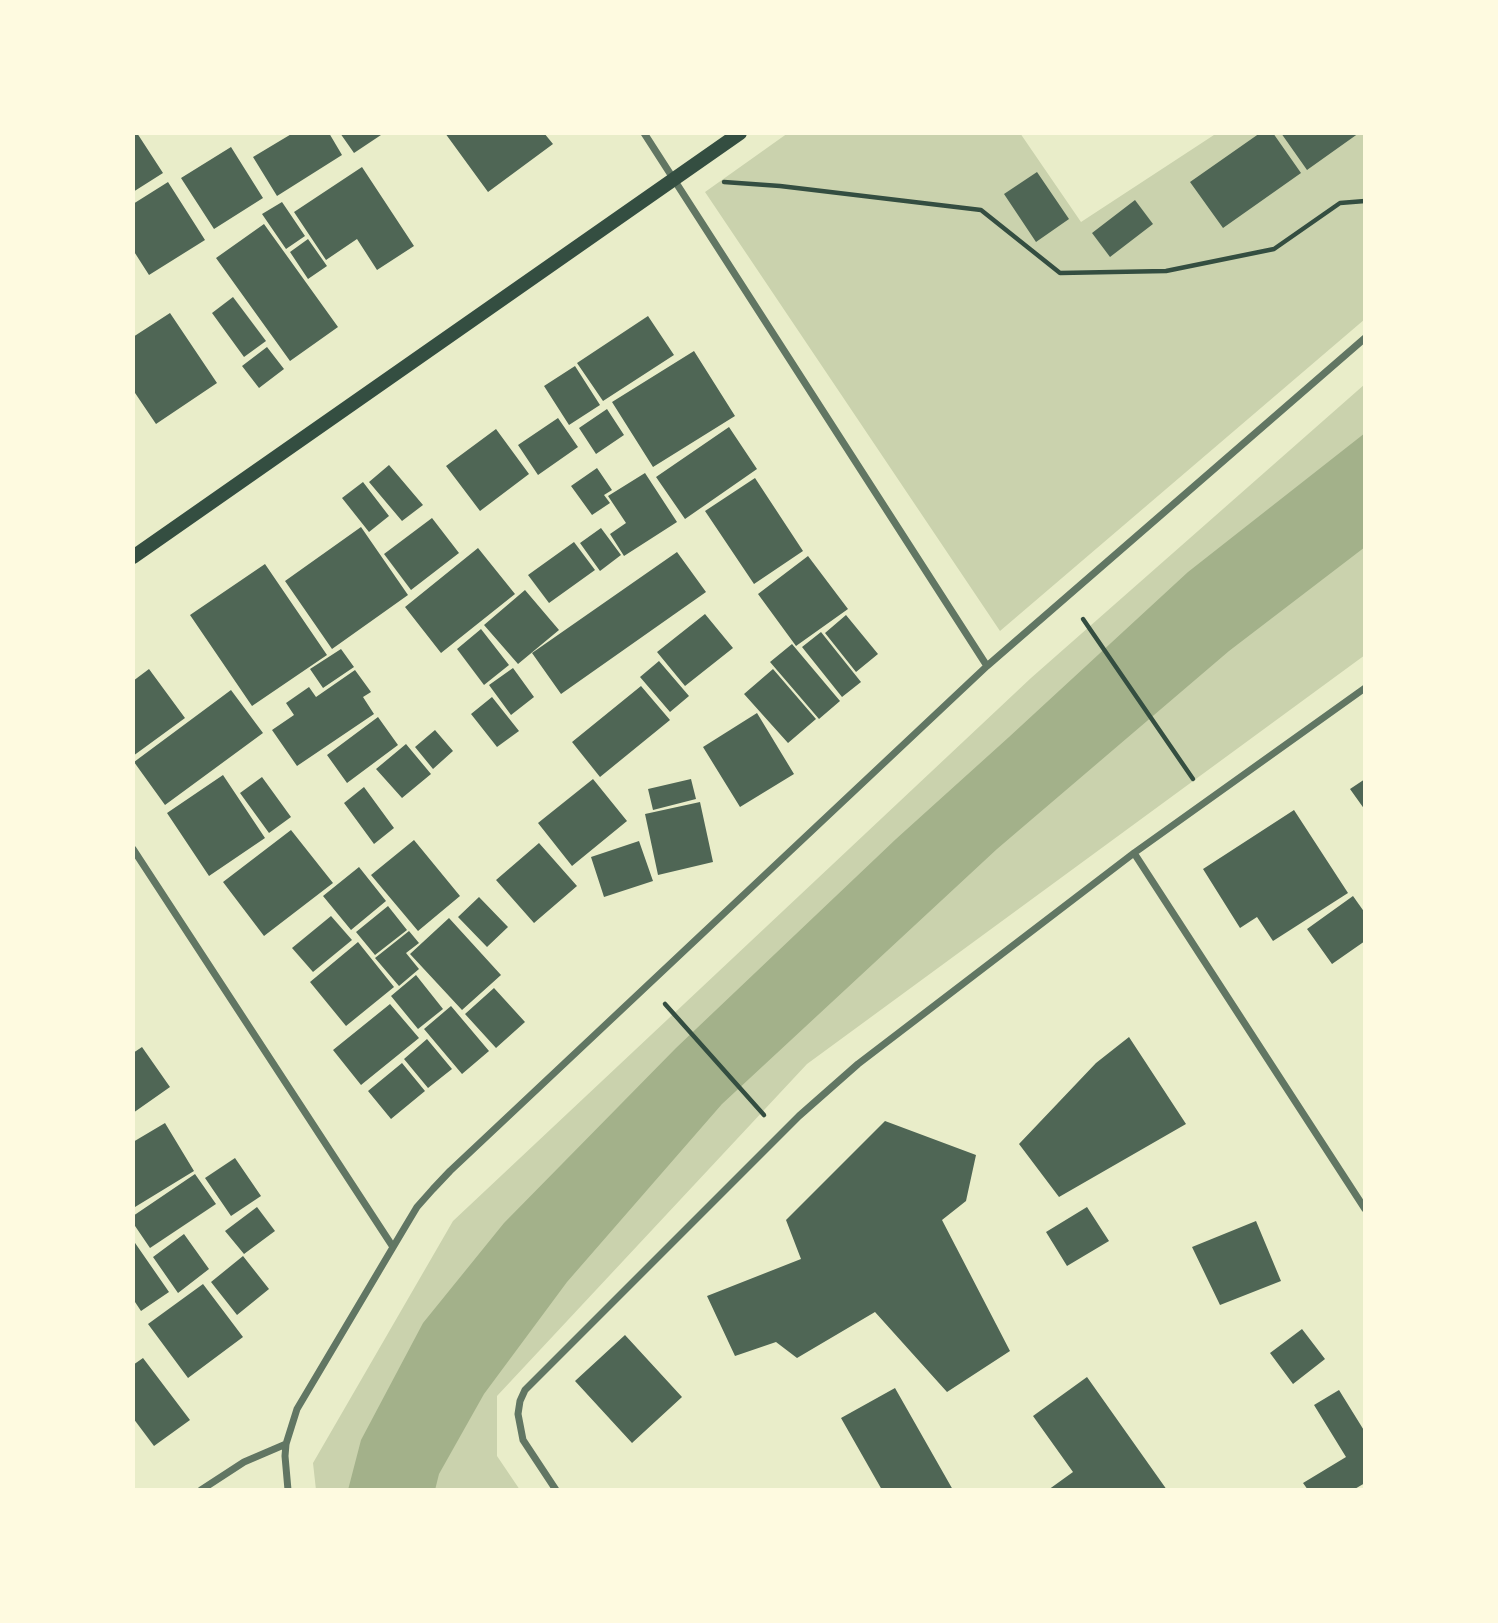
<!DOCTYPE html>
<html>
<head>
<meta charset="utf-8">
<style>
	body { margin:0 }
	#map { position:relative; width:1498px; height:1623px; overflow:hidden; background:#e9edc9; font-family:Figtree,sans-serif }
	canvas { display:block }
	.frame { position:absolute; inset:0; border:135px solid #fefae0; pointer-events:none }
</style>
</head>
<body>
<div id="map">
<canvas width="1498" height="1623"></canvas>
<div class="frame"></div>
</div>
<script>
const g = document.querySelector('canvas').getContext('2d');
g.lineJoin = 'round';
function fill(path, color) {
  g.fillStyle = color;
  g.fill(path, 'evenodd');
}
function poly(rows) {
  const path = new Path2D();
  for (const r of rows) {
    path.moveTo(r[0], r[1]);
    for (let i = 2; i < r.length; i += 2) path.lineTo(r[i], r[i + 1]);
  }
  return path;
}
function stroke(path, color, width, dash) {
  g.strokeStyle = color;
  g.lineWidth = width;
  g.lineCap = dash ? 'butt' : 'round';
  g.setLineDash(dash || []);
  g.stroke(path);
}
const green = poly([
	[788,133,1020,133,1081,222,1217,133,1365,133,1365,319,1000,631,705,192],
	[1365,384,1365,655,807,1064,497,1396,497,1456,520,1490,316,1490,313,1463,453,1221,1031,678]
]);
const water = poly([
	[1365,433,1365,547,1229,651,997,849,722,1104,567,1282,484,1394,439,1474,435,1490,348,1490,361,1440,423,1323,504,1223,676,1048,896,839,1009,737,1188,572]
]);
const building = poly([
	[133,133,137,133,163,173,133,192],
	[293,133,329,133,342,155,277,196,253,157],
	[340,133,384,133,354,153],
	[445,133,544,133,553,144,488,192],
	[1260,133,1273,133,1301,173,1223,228,1190,182],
	[1281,133,1359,133,1307,170],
	[231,147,263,198,214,229,181,178],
	[362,167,414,246,377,270,357,239,326,260,294,212],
	[1037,172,1069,219,1036,242,1004,194],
	[168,182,205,240,149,275,133,250,133,204],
	[1135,200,1153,224,1110,257,1092,233],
	[282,202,305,236,286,249,262,214],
	[264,224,338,327,290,361,216,258],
	[308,239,327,266,308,279,290,252],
	[233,297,266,341,244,357,212,313],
	[170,313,217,383,156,424,133,390,133,337],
	[648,316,674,355,603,401,577,363],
	[267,347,284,369,259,388,242,366],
	[694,351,735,416,653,467,612,402],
	[575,366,600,405,569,425,544,386],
	[607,409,624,435,596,454,579,428],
	[558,418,578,447,538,475,518,445],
	[729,427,757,469,685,519,656,477],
	[496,429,529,474,480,511,446,466],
	[389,465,423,505,402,521,369,482],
	[597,468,612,490,604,495,610,503,592,515,571,486],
	[645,473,677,522,624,556,610,534,626,523,608,496],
	[755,478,803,551,754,584,705,511],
	[363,482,389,516,369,532,342,498],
	[432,518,459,553,411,590,384,554],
	[361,527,408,595,332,649,285,581],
	[601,528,621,555,600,571,580,543],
	[574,542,595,570,549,603,528,575],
	[478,548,515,594,441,653,405,607],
	[677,552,706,592,561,694,532,653],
	[808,556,848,609,796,646,758,594],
	[265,564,327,655,252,706,190,615],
	[525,590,559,630,518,664,484,625],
	[705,614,733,648,685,686,657,652],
	[846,615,878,654,856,672,825,633],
	[481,629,509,665,484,685,457,649],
	[821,632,861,682,842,697,802,647],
	[792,644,840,701,819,719,770,662],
	[341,649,354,667,323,688,310,669],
	[659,661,689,696,670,712,640,677],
	[513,668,534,697,511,715,489,685],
	[149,669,185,718,133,756,133,681],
	[773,669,816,719,788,743,744,694],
	[355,670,371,692,363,697,374,714,297,766,272,730,294,715,286,703,309,687,316,697],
	[641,686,670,720,600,777,572,742],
	[231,690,263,733,165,805,134,762],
	[492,697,519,731,497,747,471,714],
	[757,713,794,774,740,807,703,747],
	[378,717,398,745,347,783,327,755],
	[435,730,453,751,433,769,415,747],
	[406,744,431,774,402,798,376,769],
	[223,775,265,838,209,876,167,813],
	[262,777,291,817,269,833,240,793],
	[593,779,627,821,572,866,538,823],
	[691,779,696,799,653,810,648,789],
	[1365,779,1365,810,1350,789],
	[364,787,394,828,374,844,344,803],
	[700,802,713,862,658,875,645,814],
	[1294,810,1348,893,1273,941,1257,917,1240,928,1203,869],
	[291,830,333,883,264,936,223,882],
	[414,840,460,896,418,931,371,875],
	[639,841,653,881,604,897,591,857],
	[539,843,577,886,534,923,496,880],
	[359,867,386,901,351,930,323,896],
	[1353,896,1365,913,1365,941,1332,964,1307,929],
	[479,897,508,927,487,947,458,917],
	[388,906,407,930,375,955,356,932],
	[331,916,352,940,313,972,292,948],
	[449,918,501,975,462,1010,410,954],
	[409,931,419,943,406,953,419,969,399,986,375,958],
	[358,942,394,987,346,1026,310,982],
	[416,975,443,1009,418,1029,391,996],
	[494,988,525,1022,496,1048,465,1014],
	[390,1004,419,1038,361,1085,333,1050],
	[451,1006,489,1051,462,1074,424,1029],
	[1129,1037,1186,1124,1059,1197,1019,1144,1096,1063],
	[427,1039,452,1069,428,1088,404,1059],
	[142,1047,170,1087,133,1113,133,1053],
	[402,1063,425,1091,391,1119,368,1091],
	[885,1121,976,1155,966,1201,942,1220,1010,1351,947,1392,875,1312,797,1358,776,1342,735,1356,707,1296,801,1259,786,1220],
	[165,1123,194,1171,135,1207,133,1203,133,1142],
	[235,1158,261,1196,231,1216,205,1178],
	[195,1174,216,1204,150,1248,133,1223,133,1216],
	[257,1207,275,1231,244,1254,225,1231],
	[1087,1207,1109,1241,1067,1266,1046,1232],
	[1256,1221,1281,1281,1220,1305,1192,1247],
	[184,1234,209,1269,178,1293,153,1257],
	[133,1240,169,1292,141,1311,133,1299],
	[243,1256,269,1289,237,1315,211,1282],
	[203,1284,243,1337,188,1378,148,1324],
	[1302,1329,1325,1359,1293,1384,1270,1353],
	[625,1335,682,1397,632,1443,575,1381],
	[143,1358,190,1420,154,1446,133,1418,133,1365],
	[1087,1377,1167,1490,1048,1490,1073,1472,1033,1416],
	[895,1388,953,1490,882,1490,841,1418],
	[1339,1390,1365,1432,1365,1483,1353,1490,1308,1490,1303,1483,1346,1457,1314,1405]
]);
const path = poly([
	[724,182,780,186,981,210,1060,273,1166,271,1274,249,1340,203,1365,201],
	[1083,619,1193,779],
	[665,1004,764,1115]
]);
const minor = poly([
	[644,133,987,666],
	[133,849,393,1247],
	[1134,853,1365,1209],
	[201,1490,244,1462,286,1444],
	[288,1490,285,1456,286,1444,297,1409,405,1227,417,1207,433,1189,450,1171,987,666,1365,338],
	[556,1490,523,1440,518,1414,520,1401,525,1390,799,1116,858,1064,1134,853,1365,688]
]);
const secondary = poly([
	[133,557,740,133]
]);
fill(green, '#cad2ad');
fill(water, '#a3b18a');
fill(building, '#4f6655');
stroke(path, '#344e41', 4.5);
stroke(minor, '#617663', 7);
stroke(secondary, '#344e41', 14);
</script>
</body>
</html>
